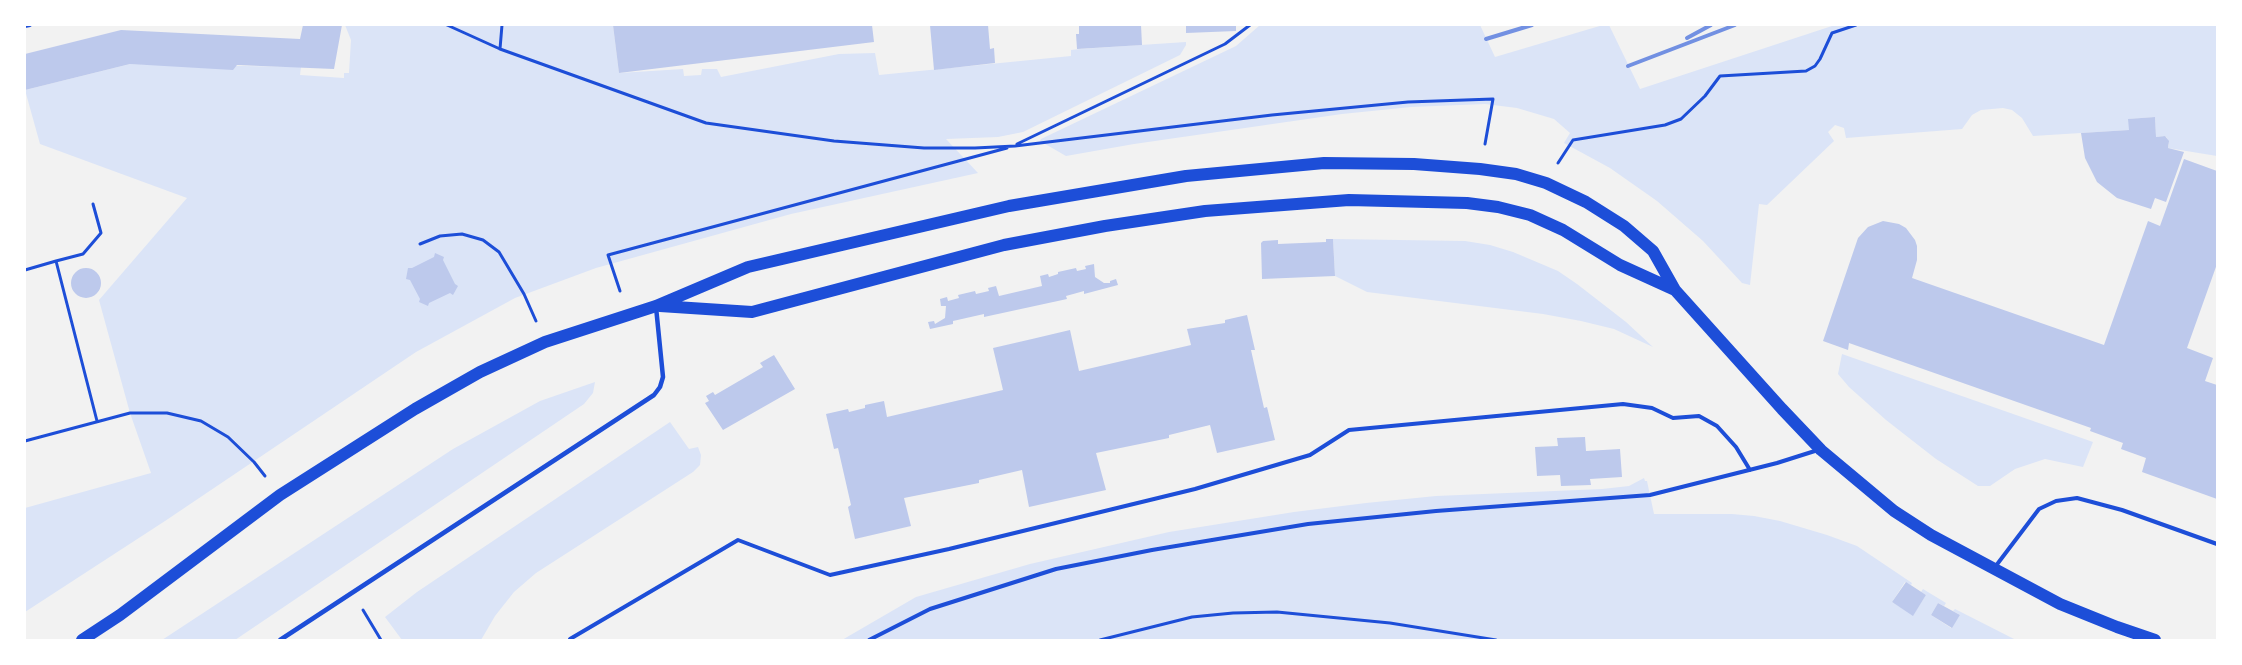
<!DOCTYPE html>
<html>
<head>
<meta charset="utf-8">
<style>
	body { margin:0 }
	#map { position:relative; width:2242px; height:665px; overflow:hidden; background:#f2f2f2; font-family:"Fira Sans",sans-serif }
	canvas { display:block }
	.frame { position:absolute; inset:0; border:26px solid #fff; pointer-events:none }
</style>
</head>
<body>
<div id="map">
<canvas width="2242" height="665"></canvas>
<div class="frame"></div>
</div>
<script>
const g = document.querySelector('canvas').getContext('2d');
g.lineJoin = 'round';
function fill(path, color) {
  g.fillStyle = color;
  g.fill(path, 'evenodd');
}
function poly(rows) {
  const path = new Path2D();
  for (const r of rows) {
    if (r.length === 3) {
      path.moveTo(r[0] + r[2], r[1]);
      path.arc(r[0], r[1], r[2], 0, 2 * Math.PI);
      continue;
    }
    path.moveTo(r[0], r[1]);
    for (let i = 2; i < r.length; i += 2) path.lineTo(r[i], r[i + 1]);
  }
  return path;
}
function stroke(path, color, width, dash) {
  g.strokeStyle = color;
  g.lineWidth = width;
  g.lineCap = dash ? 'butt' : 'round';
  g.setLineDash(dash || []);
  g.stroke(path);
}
const green = poly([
	[345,25,613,25,619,73,683,69,684,76,701,75,702,69,717,69,721,77,839,54,875,53,879,75,1071,56,1071,50,1080,49,1186,42,1186,45,1180,55,1023,132,998,137,946,139,978,173,791,214,596,268,515,298,416,352,165,521,25,612,25,508,151,473,130,413,99,300,187,198,40,144,25,90,130,64,301,67,300,75,344,78,344,73,349,73,351,40],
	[1260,25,1480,25,1495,57,1603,25,1609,25,1640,89,1835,25,2217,25,2217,156,2168,148,2169,144,2167,138,2165,136,2156,137,2155,117,2129,119,2129,130,2033,136,2022,118,2012,110,2003,108,1981,110,1972,115,1962,129,1846,138,1844,128,1835,125,1828,132,1834,141,1767,205,1759,204,1750,285,1742,283,1703,241,1657,201,1610,168,1564,143,1570,133,1554,119,1517,108,1485,104,1411,107,1342,114,1134,144,1066,156,1040,141,1041,139,1236,46],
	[1333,239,1465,241,1490,245,1513,252,1558,271,1577,284,1626,322,1653,347,1614,329,1581,321,1543,314,1367,292,1335,276],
	[1842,354,2093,442,2083,467,2045,459,2015,469,1990,486,1978,486,1936,459,1886,420,1849,387,1838,374],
	[595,382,593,393,584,404,235,640,162,640,453,449,540,401],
	[670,422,689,449,698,447,701,455,700,465,693,472,536,573,514,592,495,616,481,640,402,640,385,617,417,592],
	[1644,478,1645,481,1647,481,1654,514,1732,514,1754,516,1780,521,1827,535,1857,546,1912,583,1911,585,1905,582,1892,602,1913,615,1926,595,1921,592,1923,589,1946,603,1944,606,1938,603,1931,615,1951,628,1960,615,1953,611,1955,609,2016,640,842,640,916,597,1030,564,1169,532,1294,512,1366,503,1436,496,1602,489,1629,486]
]);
const building = poly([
	[303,25,342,25,334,69,237,65,233,70,130,64,25,90,25,54,121,30,300,39],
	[613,25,872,25,874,42,619,73],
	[930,25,988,25,990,49,994,48,995,63,934,70],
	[1079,25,1141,25,1142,45,1077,49,1076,34,1079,34],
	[1186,25,1236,25,1236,31,1186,33],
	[2155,117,2156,137,2165,136,2169,141,2168,148,2184,152,2166,202,2155,198,2151,209,2117,198,2097,182,2085,158,2081,133,2129,130,2128,119],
	[2184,159,2217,171,2217,264,2187,348,2213,358,2205,381,2217,385,2217,499,2142,472,2146,458,2121,449,2123,443,2090,431,2091,428,1849,343,1848,350,1823,341,1858,238,1868,227,1883,221,1899,224,1906,228,1915,240,1917,246,1917,260,1912,278,2104,345,2148,221,2160,226],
	[1326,239,1333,239,1335,276,1262,279,1261,243,1263,241,1278,240,1278,244,1326,242],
	[435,253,444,257,443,260,455,284,458,286,453,295,450,293,429,303,428,306,419,302,420,299,410,280,406,279,408,268,412,268,434,257],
	[1094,264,1095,277,1104,283,1110,283,1110,281,1116,279,1118,285,1084,294,1084,291,1066,296,1067,299,984,317,984,314,953,321,953,324,930,329,928,322,934,321,935,324,945,318,946,306,941,306,940,299,947,297,948,301,959,298,958,295,975,291,976,294,989,291,988,288,996,286,999,296,1042,286,1040,276,1048,274,1049,277,1058,274,1058,272,1076,268,1077,271,1086,269,1085,266],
	[86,283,15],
	[1247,315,1255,350,1251,350,1264,408,1267,407,1275,440,1217,453,1210,425,1169,435,1169,438,1096,453,1106,490,1029,507,1022,470,979,480,979,483,904,498,911,526,855,539,848,507,851,505,838,448,834,449,826,414,848,409,849,412,865,408,865,405,884,401,887,417,1003,390,993,348,1032,339,1070,330,1079,371,1191,345,1187,329,1225,323,1225,320],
	[774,355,795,389,723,430,705,403,709,401,706,396,713,392,715,395,763,367,760,363],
	[1585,437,1586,451,1620,449,1622,477,1590,479,1591,485,1561,486,1560,475,1537,476,1535,447,1558,446,1557,438],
	[1906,582,1926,595,1913,616,1892,602],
	[1938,603,1960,615,1952,628,1931,615]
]);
const path = poly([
	[447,25,500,49,706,123,834,141,924,148,975,148,1015,146,1272,115,1408,102,1493,99,1485,144],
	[500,49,502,25],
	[1017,144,1225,44,1250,25],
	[1558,163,1573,140,1665,125,1681,119,1705,96,1720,76,1806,71,1815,66,1820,59,1832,33,1856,25],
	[420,244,440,236,462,234,483,240,499,252,524,294,536,321],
	[56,261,83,254,101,233,93,204],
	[25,270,56,261,97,421],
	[620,291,608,255,1007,148],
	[25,441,130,413,167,413,201,421,228,437,254,462,265,476],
	[363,610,381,640],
	[1100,640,1192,617,1233,613,1277,612,1390,623,1496,640]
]);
const service = poly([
	[25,26,30,25],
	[1995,567,2039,509,2056,501,2077,498,2122,510,2217,544],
	[570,639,738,540,830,575,949,549,1195,489,1310,455,1349,430,1623,404,1652,408,1673,418,1699,416,1717,426,1736,447,1750,470],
	[869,640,930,609,1056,569,1152,550,1308,524,1436,511,1650,495,1777,463,1818,450]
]);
const pedestrian = poly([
	[280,640,654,395,660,387,663,377,656,307]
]);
const primary = poly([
	[660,306,752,312,1004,245,1105,226,1205,211,1349,200,1467,203,1498,207,1530,215,1563,230,1620,265,1675,290],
	[82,640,120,615,280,495,415,409,480,372,545,342,656,306,748,267,1009,206,1186,176,1324,163,1414,164,1480,169,1516,174,1546,183,1586,202,1624,226,1653,251,1675,290,1782,409,1821,450,1894,511,1931,535,2060,604,2117,627,2155,640]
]);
const rail = poly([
	[1687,38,1711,25],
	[1486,39,1532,25],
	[1628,66,1735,25]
]);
fill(green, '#dbe4f7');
fill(building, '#bdc9ec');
stroke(path, '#1d4ed8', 3);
stroke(service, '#1d4ed8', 4);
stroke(pedestrian, '#1d4ed8', 4.5);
stroke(primary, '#1d4ed8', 12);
stroke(rail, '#7290e2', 4);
</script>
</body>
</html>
